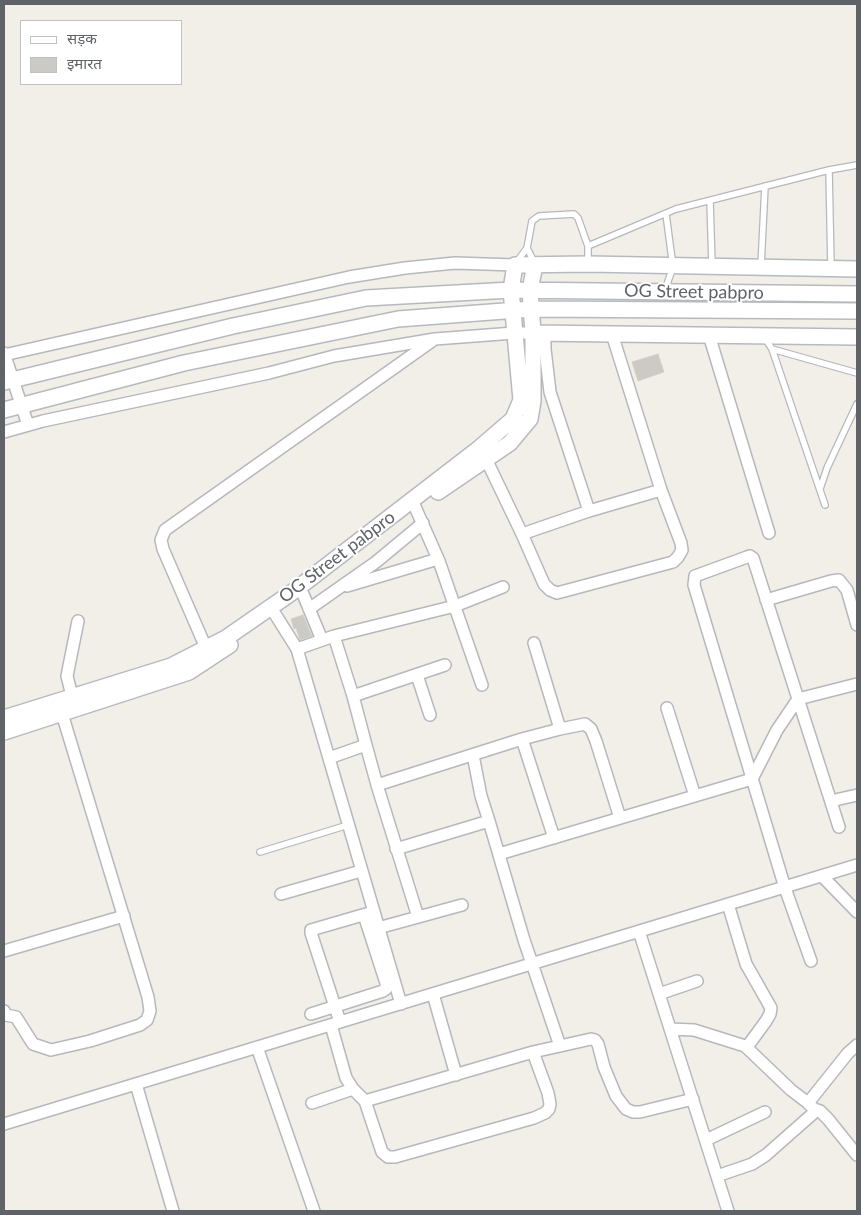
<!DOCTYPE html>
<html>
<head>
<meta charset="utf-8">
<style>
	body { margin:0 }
	#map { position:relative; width:861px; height:1215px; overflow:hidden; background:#f1efe8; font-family:Lato,"Noto Sans Devanagari",sans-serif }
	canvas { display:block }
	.frame { position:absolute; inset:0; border:5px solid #5f6368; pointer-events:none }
	.legend { position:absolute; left:20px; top:20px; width:162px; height:65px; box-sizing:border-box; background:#fff; border:1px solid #bfc1c3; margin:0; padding:6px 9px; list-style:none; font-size:15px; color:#5f6368 }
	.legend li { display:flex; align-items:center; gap:10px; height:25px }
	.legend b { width:25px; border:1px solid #bfc1c3 }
</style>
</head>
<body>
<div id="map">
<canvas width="861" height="1215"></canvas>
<div class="frame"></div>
<ul class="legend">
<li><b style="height:6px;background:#fff"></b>सड़क</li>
<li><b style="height:14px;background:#cccac5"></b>इमारत</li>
</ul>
</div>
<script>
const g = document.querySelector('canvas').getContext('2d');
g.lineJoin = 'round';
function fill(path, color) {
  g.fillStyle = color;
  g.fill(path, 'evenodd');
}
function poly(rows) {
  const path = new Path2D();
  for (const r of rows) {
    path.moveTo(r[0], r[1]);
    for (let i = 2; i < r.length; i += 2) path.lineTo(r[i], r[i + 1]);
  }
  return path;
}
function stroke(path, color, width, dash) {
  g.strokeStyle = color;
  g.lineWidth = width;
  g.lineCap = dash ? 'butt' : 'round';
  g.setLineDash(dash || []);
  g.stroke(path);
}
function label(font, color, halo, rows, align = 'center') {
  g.font = font + ' Lato,sans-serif';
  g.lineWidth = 4;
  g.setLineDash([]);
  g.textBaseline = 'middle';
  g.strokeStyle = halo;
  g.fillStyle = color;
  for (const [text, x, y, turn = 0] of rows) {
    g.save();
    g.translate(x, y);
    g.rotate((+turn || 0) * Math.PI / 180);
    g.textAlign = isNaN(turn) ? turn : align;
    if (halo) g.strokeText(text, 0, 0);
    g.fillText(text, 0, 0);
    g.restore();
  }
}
const building = poly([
	[658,354,664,372,638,381,632,362,658,354],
	[303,615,312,636,300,640,296,628,294,629,291,619,303,615]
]);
const lane = poly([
	[829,170,831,267],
	[710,201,712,265],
	[527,248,535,264],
	[588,262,588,246,676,209,829,170,857,165],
	[516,263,527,248,532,221,539,216,574,214,578,218,588,246],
	[761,266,765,186],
	[665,290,673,267,666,214],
	[764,337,772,349,857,373],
	[772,349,825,505],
	[820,489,827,468,857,404],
	[260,852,348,825]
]);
const street = poly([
	[709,335,769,533],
	[4,353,28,425],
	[4,355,349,277,405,268,455,263,515,265],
	[4,432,43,421,269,373,334,356,435,339,514,333,533,333],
	[486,459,522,534,589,511,550,392,545,349,545,333],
	[412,500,439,561,482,685],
	[589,511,661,490],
	[522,534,544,584,550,590,557,593,673,562,678,557,682,550,681,543,661,490,612,334],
	[347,586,438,559],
	[303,594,322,640],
	[766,600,831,581,839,580,847,590,857,625],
	[309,609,376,562,423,523],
	[275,614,297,649,401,1004],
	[334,636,455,606,503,587],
	[534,643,560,729],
	[206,648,163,549,161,540,165,530,432,341],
	[297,649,334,636,353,696,366,745],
	[417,675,430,715],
	[72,696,67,676,78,621],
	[353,696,445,665],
	[667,708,695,796],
	[522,739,554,838],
	[329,758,366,745,377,785],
	[831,801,857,795],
	[396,849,489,821],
	[499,854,752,779,777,730,798,699,857,684],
	[822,876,857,912],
	[281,894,361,871],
	[728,904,746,964,771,1008,770,1014,766,1021,747,1047],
	[418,917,377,785,522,739,560,729,585,724,591,729,596,741,620,818],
	[378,928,462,905],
	[639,931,728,1211],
	[4,951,124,916],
	[811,961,785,888,694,585,695,576,747,557,750,556,753,558,839,827],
	[433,994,456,1075],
	[659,994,697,981],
	[4,1011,6,1015,16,1017,33,1044,51,1050,90,1041,140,1025,147,1020,150,1011,148,997,60,707],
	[311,1014,383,991,386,989,386,983,364,915],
	[340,1022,311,933,311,930,373,912],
	[331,1025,346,1078,353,1089,365,1101,382,1152,388,1157,395,1157,534,1118,545,1113,549,1109,550,1104,548,1093,533,1052,560,1046,524,940,489,821,481,796,473,755],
	[670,1029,694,1030,745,1046,791,1090,808,1103],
	[857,1045,848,1053,808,1103,814,1109,820,1111,828,1119,857,1155],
	[560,1046,591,1039,595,1040,598,1044,604,1067,616,1096,626,1109,633,1112,640,1112,693,1099],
	[257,1047,314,1211],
	[136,1084,173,1211],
	[365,1101,533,1052],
	[312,1103,353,1089],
	[4,1124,857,865],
	[706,1140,765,1112],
	[717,1176,752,1164,766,1155,817,1110]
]);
const secondary = poly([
	[533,333,857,337],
	[4,382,233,326,366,298,511,290,857,294],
	[4,410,184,363,398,319,531,309,857,311],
	[438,492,510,443,530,419,533,401,533,333,530,290,535,265],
	[4,718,171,666,226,638,294,591,477,450,513,419,521,400,511,290,515,265,588,264,857,269],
	[4,732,189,672,230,645]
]);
const streetNames = [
	["OG Street pabpro",694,292,1],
	["OG Street pabpro",337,557,-37]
];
fill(building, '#cccac5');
stroke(building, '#d6d1c6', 1);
stroke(lane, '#b5b8bc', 8);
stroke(street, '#b5b8bc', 14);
stroke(secondary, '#b6babf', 18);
stroke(lane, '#fff', 5.5);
stroke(street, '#fff', 11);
stroke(secondary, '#fff', 15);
label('18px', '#5f6368', '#fff', streetNames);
</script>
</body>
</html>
